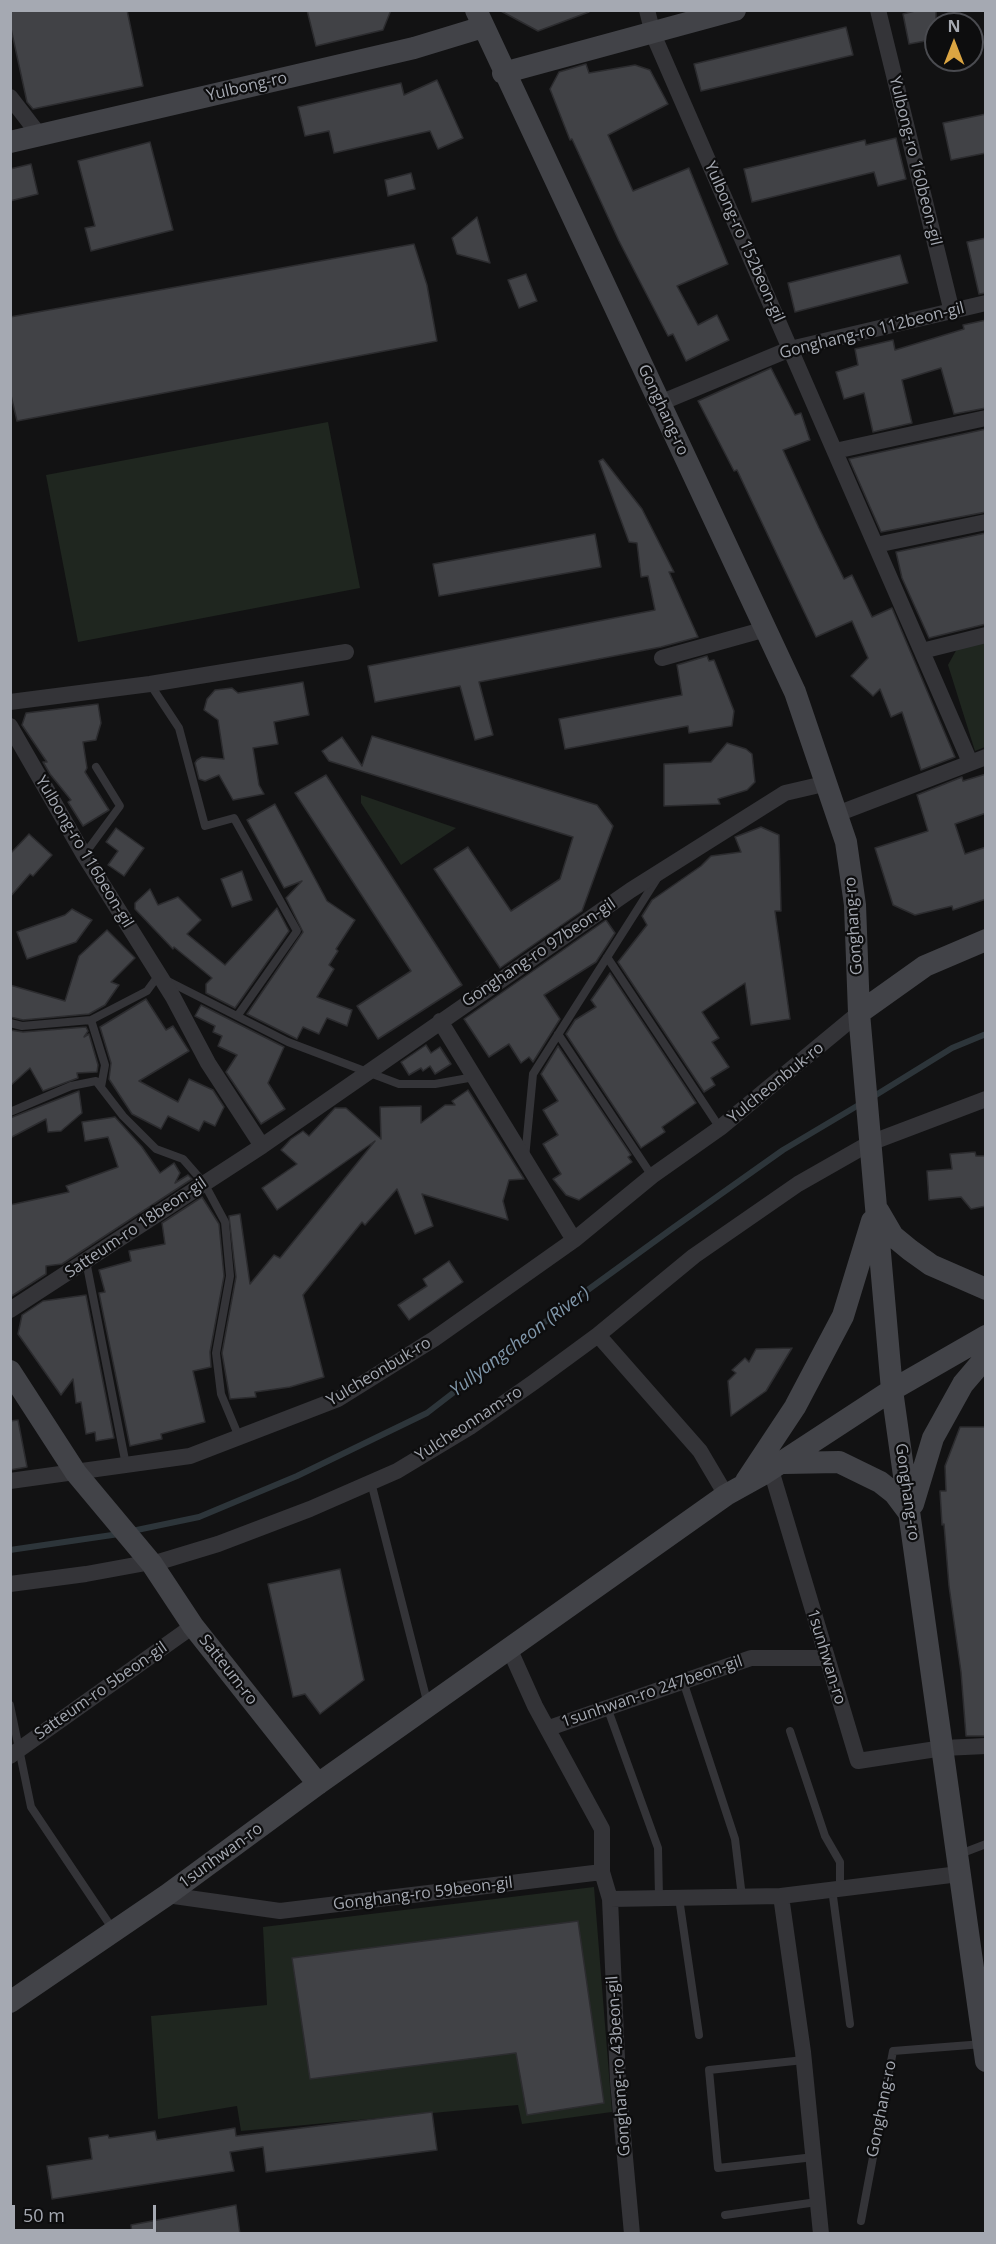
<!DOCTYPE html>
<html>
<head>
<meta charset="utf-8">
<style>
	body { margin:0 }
	#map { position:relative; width:996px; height:2244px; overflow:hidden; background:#121213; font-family:"Open Sans",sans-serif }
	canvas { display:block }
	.frame { position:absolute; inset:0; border:12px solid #a5a9b2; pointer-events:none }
	.north { position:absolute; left:924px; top:12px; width:60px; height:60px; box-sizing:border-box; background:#0d0d0e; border:2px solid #4a4b50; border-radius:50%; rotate:0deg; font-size:16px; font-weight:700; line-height:24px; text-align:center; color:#a5a9b2 }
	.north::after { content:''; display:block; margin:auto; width:21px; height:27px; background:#dba542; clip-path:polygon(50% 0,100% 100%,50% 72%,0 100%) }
	.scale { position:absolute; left:12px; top:2205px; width:144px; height:27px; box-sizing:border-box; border:3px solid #a5a9b2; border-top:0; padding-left:8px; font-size:18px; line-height:21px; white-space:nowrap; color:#a5a9b2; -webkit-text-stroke:4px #0d0d0e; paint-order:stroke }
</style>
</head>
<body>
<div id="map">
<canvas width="996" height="2244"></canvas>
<div class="frame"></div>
<div class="north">N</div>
<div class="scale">50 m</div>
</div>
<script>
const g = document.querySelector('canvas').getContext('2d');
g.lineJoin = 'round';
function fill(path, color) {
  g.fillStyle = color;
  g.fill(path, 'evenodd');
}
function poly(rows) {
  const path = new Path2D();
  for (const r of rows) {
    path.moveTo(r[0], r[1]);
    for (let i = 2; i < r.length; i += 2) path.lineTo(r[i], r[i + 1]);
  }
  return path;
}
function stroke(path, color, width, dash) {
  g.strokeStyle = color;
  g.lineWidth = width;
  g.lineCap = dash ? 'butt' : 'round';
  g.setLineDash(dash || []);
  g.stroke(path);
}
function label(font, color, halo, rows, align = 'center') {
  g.font = font + ' "Open Sans",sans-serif';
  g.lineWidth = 4.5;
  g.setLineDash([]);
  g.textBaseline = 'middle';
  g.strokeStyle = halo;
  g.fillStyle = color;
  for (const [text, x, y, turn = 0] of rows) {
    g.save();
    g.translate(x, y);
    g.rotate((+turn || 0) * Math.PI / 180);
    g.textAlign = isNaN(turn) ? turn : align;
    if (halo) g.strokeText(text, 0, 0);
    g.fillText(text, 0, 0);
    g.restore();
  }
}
const green = poly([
	[328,422,360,588,78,642,46,475],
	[985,639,985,747,975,751,948,665,958,647],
	[361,795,456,828,401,865,361,803],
	[594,1887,612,2112,522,2124,518,2105,241,2131,237,2106,158,2119,151,2016,267,2005,263,1927]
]);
const stream = poly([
	[871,1098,952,1048,986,1034],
	[132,1531,199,1517,297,1476,427,1413,563,1308,673,1228,783,1150,862,1103],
	[10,1550,119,1534]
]);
const building = poly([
	[10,10,127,10,143,86,33,109,27,102,10,24,10,10],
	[307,10,391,10,383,30,316,46,307,10],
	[499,10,588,10,589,12,538,31,499,10],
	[919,10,936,10,936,39,909,44,903,14,919,10],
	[846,27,853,55,701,91,694,64,846,27],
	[586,64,589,73,635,65,650,70,668,104,608,135,633,191,689,168,728,264,677,286,698,325,717,315,729,340,686,361,673,334,668,336,619,241,572,139,570,140,550,89,559,72,586,64],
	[437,80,463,138,438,149,430,131,334,153,329,131,305,136,298,107,401,83,404,95,437,80],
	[986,114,986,153,951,160,943,123,986,114],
	[896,138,906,179,878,186,874,172,752,202,744,169,865,140,866,145,896,138],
	[150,142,173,230,91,251,85,228,95,226,78,161,150,142],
	[31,164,38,194,10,201,10,169,31,164],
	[411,173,415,189,388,196,385,180,411,173],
	[477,217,490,263,457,254,452,238,477,217],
	[986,238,986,293,979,294,967,242,986,238],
	[414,244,427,285,437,341,17,421,10,391,10,317,414,244],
	[900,255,908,283,795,312,788,283,900,255],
	[526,274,537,301,519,308,508,280,526,274],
	[986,320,986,408,954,414,941,368,902,380,912,423,873,432,864,393,844,399,836,372,858,365,855,349,893,340,895,350,964,329,963,325,986,320],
	[771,368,795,415,801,413,810,440,783,450,819,528,844,579,852,575,872,617,892,608,955,757,921,770,902,712,891,717,880,689,873,696,851,676,868,658,852,621,816,637,737,470,734,471,698,401,771,368],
	[986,429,986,512,881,532,849,459,986,429],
	[603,459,642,509,674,572,669,572,698,637,661,647,479,682,493,735,475,740,460,686,375,702,368,666,655,610,648,576,641,577,637,543,629,542,599,461,603,459],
	[986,533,986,624,929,638,902,578,896,552,986,533],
	[595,534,601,567,439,596,433,564,595,534],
	[707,656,709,661,714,660,734,711,732,726,689,733,688,726,565,749,559,719,682,695,677,665,707,656],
	[303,682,309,715,274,722,278,744,253,748,259,785,264,794,233,800,219,775,205,781,199,779,195,763,197,760,202,757,224,759,218,720,204,710,207,699,215,690,232,688,238,693,303,682],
	[98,704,101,723,96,740,83,742,87,768,85,772,109,810,83,826,68,802,71,800,50,774,43,762,47,762,22,725,26,713,98,704],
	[372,736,597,805,613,826,582,911,500,968,434,869,468,847,511,911,560,879,573,837,329,761,322,751,342,737,362,766,372,736],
	[727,743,746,749,752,754,755,782,747,790,718,799,720,804,664,806,664,764,711,762,727,743],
	[986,774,986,813,955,824,965,854,986,847,986,899,953,910,952,906,915,915,893,905,875,848,928,831,917,795,962,777,963,781,986,774],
	[326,775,462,985,378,1039,357,1006,411,971,295,793,326,775],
	[275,804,327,901,355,920,336,949,338,951,329,965,334,969,317,997,352,1010,347,1026,327,1018,319,1034,303,1027,297,1039,247,1014,303,932,286,898,302,881,284,888,247,820,275,804],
	[761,827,779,835,781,911,775,911,790,1019,751,1025,745,983,702,1012,719,1038,712,1042,729,1067,711,1078,715,1085,704,1092,618,962,647,925,642,916,652,900,701,866,711,856,741,852,735,837,761,827],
	[116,828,144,848,124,876,108,865,118,851,106,842,116,828],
	[29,834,52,855,33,876,30,874,10,897,10,854,29,834],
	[242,871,252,900,232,907,221,879,242,871],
	[150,889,158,905,178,897,201,920,187,934,225,965,277,908,289,931,235,1008,206,993,206,984,212,978,174,947,173,949,135,909,135,903,150,889],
	[72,909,92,920,76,942,27,959,17,932,65,915,72,909],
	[606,920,615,933,596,962,544,995,560,1019,533,1062,529,1057,521,1063,509,1044,489,1057,464,1019,606,920],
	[107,930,135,958,111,982,119,985,105,1005,89,1014,23,1020,10,1017,10,985,65,1001,79,956,107,930],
	[610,973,696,1103,662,1127,665,1132,641,1148,566,1034,575,1020,596,1007,591,1000,610,973],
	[146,999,166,1030,173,1026,189,1051,139,1081,178,1102,189,1079,213,1090,224,1107,215,1126,204,1121,199,1131,168,1116,161,1129,132,1114,109,1079,111,1063,100,1027,146,999],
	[201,1005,284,1047,268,1083,285,1109,261,1124,226,1072,237,1055,218,1046,222,1036,213,1032,215,1026,195,1016,201,1005],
	[86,1027,88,1031,84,1037,89,1034,98,1065,97,1072,77,1073,78,1078,43,1091,30,1068,10,1086,10,1030,23,1032,86,1027],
	[426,1045,431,1053,440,1047,451,1064,435,1074,430,1066,423,1071,421,1068,409,1075,401,1062,426,1045],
	[558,1046,631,1155,628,1157,632,1162,579,1200,566,1195,553,1179,561,1174,543,1144,558,1135,543,1110,558,1101,541,1074,558,1046],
	[468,1090,524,1179,509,1180,503,1201,508,1220,422,1194,433,1226,415,1234,397,1189,365,1225,362,1222,303,1295,324,1377,290,1387,255,1392,256,1397,230,1399,222,1353,236,1277,229,1216,240,1214,250,1284,274,1255,280,1258,375,1141,277,1210,262,1188,297,1164,281,1150,291,1139,303,1131,309,1136,335,1108,346,1108,381,1139,380,1107,421,1106,421,1123,445,1105,455,1105,452,1101,468,1090],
	[79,1091,82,1113,61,1131,48,1132,46,1119,10,1138,10,1118,79,1091],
	[115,1117,142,1147,160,1173,174,1163,180,1173,175,1183,188,1175,192,1179,62,1264,46,1266,46,1274,10,1297,10,1205,69,1192,66,1186,118,1167,108,1137,85,1141,82,1122,115,1117],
	[975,1152,976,1156,986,1156,986,1206,971,1209,961,1197,929,1200,927,1171,952,1169,950,1154,975,1152],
	[202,1197,219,1224,224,1276,210,1352,211,1367,193,1371,205,1422,161,1434,162,1439,130,1446,99,1293,105,1292,99,1270,131,1261,129,1251,165,1244,162,1223,202,1197],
	[449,1261,463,1282,409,1320,398,1305,427,1286,423,1279,449,1261],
	[86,1295,114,1438,96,1441,95,1432,86,1434,81,1402,76,1403,73,1379,61,1395,18,1334,22,1315,43,1301,86,1295],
	[792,1348,766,1391,731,1416,728,1381,736,1373,732,1370,745,1358,749,1362,756,1349,792,1348],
	[18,1420,27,1467,10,1470,10,1421,18,1420],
	[960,1427,986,1427,986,1736,966,1736,961,1672,949,1586,944,1524,942,1525,940,1491,946,1491,945,1466,960,1427],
	[340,1569,364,1680,320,1714,305,1694,293,1697,268,1584,340,1569],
	[578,1921,604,2103,527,2115,516,2053,310,2079,292,1958,578,1921],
	[432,2112,437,2150,266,2172,263,2147,230,2152,234,2171,52,2199,47,2166,92,2159,89,2138,108,2135,109,2138,155,2131,157,2140,235,2128,236,2136,432,2112],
	[236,2205,240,2234,132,2234,131,2225,236,2205]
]);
const lane = poly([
	[150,684,179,728,205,826,234,818,297,931,238,1015],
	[84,855,120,806,96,767],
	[607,957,720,1128],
	[10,1023,22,1026,91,1020],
	[558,1034,652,1176],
	[101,1087,105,1065,91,1020,147,991,158,976,288,1042,399,1084,435,1084,474,1077],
	[10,1112,71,1086,96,1081,123,1116,156,1149,183,1159,204,1183,225,1222,230,1276,216,1353,221,1394,239,1437],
	[525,1158,533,1074,658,877],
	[86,1261,126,1465],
	[373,1490,428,1705],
	[683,1681,735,1839,742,1897],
	[10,1705,31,1807,114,1931],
	[607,1707,658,1848,659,1898],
	[790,1731,825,1836,840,1862,840,1889],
	[960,1854,986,1844],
	[832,1889,850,2024],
	[679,1898,699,2035],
	[804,2060,709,2070,718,2168,814,2157],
	[725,2215,817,2202],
	[861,2221,893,2051,983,2044]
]);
const street = poly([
	[647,10,653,34,970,762],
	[878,10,952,312],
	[10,97,40,136],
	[660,403,790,349,986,303],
	[835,451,986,418],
	[876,545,986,522],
	[922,651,986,635],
	[662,658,766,629],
	[10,702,150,684,346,652],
	[10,726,84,855,173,997,208,1063,262,1146],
	[837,814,986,757],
	[440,1021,574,1240],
	[10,1310,262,1146,631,890,785,793,828,783],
	[598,1335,700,1451,726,1495],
	[771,1470,858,1761,943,1748,986,1746],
	[10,1481,190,1456,338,1399,434,1339,574,1240,652,1176,720,1128,859,1013],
	[10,1584,86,1574,146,1563,152,1564,218,1544,310,1509,397,1471,470,1427,534,1382,598,1335,694,1256,798,1184,870,1143,986,1099],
	[509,1648,535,1706,602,1829,602,1872],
	[549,1728,751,1658,827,1658],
	[10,1756,193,1626],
	[167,1895,280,1911,602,1872,610,1899,781,1896,959,1874],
	[781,1896,803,2052,821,2234],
	[610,1899,618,2081,632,2234]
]);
const secondary = poly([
	[476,10,795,692,846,842,855,905,859,1013,892,1390,986,2061],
	[503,73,735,10],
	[10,142,414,48,483,27],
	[859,1013,925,966,986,940],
	[879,1212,893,1236,910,1250,931,1265,986,1289],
	[10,1371,76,1473,152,1564,193,1626,318,1784],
	[784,1463,839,1462,880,1482,894,1493,909,1513],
	[746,1481,795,1407,843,1316,872,1221],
	[913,1504,933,1438,963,1384,986,1357],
	[10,2002,167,1895,318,1784,726,1495,762,1475,892,1390,986,1336]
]);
const streetNames = [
	["Yulbong-ro",247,87,-13],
	["Yulbong-ro 160beon-gil",915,161,76],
	["Yulbong-ro 152beon-gil",744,242,66],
	["Gonghang-ro 112beon-gil",872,331,-14],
	["Gonghang-ro",663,410,65],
	["Yulbong-ro 116beon-gil",84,852,59],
	["Gonghang-ro",854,926,-94],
	["Gonghang-ro 97beon-gil",539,953,-34],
	["Yulcheonbuk-ro",776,1083,-39],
	["Satteum-ro 18beon-gil",136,1228,-34],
	["Yulcheonbuk-ro",379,1372,-31],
	["Yulcheonnam-ro",469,1424,-33],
	["Gonghang-ro",907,1492,82],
	["1sunhwan-ro",826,1657,73],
	["Satteum-ro",228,1670,52],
	["Satteum-ro 5beon-gil",101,1691,-35],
	["1sunhwan-ro 247beon-gil",652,1692,-19],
	["1sunhwan-ro",221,1856,-36],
	["Gonghang-ro 59beon-gil",423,1894,-7],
	["Gonghang-ro 43beon-gil",619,2066,-94],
	["Gonghang-ro",882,2109,-79]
];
const waterNames = [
	["Yullyangcheon (River)",520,1342,-37]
];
fill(green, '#1f261f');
stroke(stream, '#2d353a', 6);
fill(building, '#414246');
stroke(building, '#2c2c2f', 1.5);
stroke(lane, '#343438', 8);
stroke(street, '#343438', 16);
stroke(secondary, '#424348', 22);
label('16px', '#a5a9b2', '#0d0d0e', streetNames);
label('italic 18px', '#8097aa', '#0d0d0e', waterNames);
</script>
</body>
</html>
